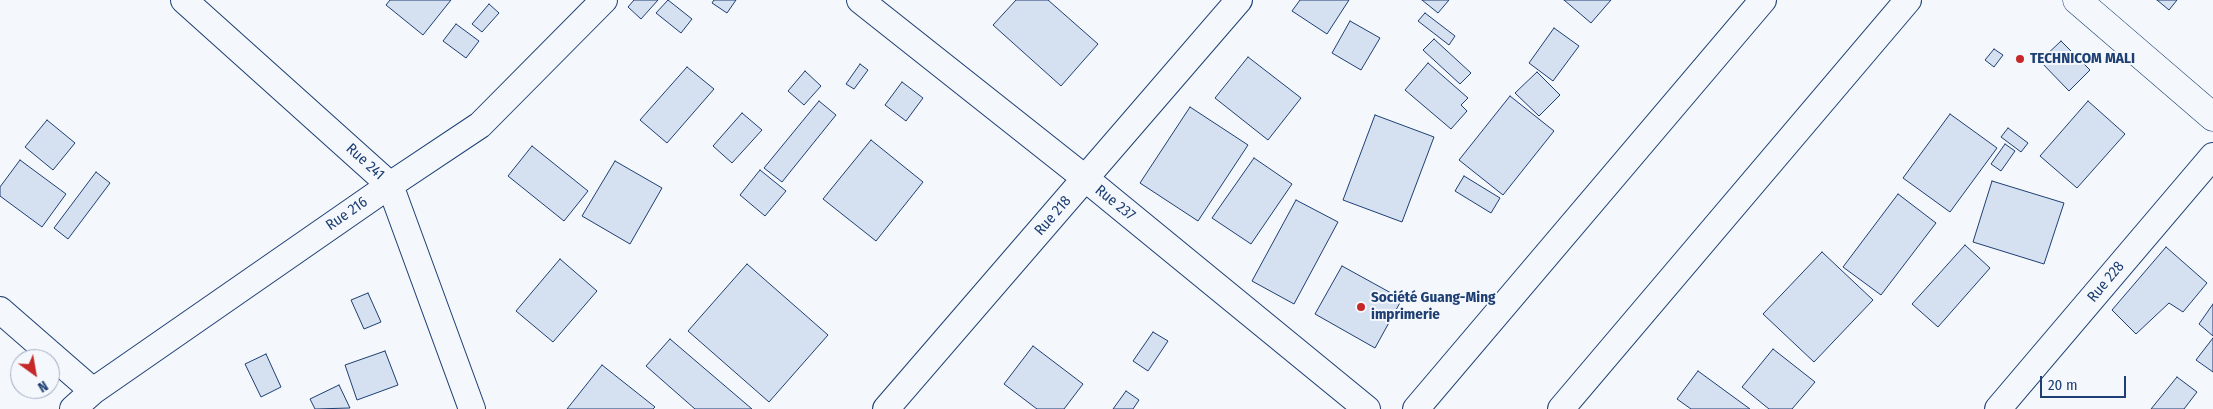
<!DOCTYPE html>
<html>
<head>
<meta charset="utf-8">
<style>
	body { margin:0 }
	#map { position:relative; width:2213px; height:409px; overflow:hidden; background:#f4f7fb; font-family:"Fira Sans Condensed",sans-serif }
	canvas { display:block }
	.north { position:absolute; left:10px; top:349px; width:50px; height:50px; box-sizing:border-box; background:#f4f7fb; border:1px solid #9eadc5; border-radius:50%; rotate:148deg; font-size:14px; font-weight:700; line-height:20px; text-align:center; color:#1d3f73 }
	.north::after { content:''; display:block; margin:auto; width:18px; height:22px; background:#c62828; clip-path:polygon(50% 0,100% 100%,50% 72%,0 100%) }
	.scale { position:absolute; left:2040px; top:376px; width:86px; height:22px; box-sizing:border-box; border:2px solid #1d3f73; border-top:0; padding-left:6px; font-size:15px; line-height:18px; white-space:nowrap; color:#1d3f73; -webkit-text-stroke:4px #f4f7fb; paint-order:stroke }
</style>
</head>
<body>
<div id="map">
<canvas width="2213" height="409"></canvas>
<div class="north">N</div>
<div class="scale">20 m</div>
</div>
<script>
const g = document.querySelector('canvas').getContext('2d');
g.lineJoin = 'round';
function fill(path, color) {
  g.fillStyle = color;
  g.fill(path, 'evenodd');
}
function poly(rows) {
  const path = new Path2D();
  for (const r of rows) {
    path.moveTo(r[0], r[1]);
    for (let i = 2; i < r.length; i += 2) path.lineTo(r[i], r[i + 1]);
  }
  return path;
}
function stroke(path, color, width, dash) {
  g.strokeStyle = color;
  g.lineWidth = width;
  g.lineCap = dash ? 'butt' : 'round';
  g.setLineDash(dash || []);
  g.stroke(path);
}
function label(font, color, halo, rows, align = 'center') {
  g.font = font + ' "Fira Sans Condensed",sans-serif';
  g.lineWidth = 4;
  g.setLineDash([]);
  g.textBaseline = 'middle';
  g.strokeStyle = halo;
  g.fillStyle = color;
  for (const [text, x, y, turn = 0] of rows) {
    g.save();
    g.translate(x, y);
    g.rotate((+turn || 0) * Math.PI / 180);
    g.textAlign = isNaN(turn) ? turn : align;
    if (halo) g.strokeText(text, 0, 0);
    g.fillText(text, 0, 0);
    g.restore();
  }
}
const building = poly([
	[390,0,451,0,423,35,386,5,390,0],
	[634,0,658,0,641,19,628,7,634,0],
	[668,0,692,19,681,33,656,13,668,0],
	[714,0,736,0,727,13,712,3,714,0],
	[1016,0,1048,0,1098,44,1061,86,993,25,1016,0],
	[1300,0,1349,0,1327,34,1292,11,1300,0],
	[1422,0,1449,0,1438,13,1422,0],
	[1564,0,1611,0,1591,23,1564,0],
	[2157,0,2177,0,2169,10,2157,0],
	[489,4,499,13,482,32,472,24,489,4],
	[1425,13,1455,36,1449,45,1418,21,1425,13],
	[1350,21,1380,38,1361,70,1332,53,1350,21],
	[456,24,479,41,466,58,443,41,456,24],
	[1554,28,1579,46,1553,81,1529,63,1554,28],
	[1434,39,1471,73,1460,84,1423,50,1434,39],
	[2061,41,2090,70,2069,91,2040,61,2061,41],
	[1994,49,2003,55,1994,67,1985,60,1994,49],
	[1248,57,1301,98,1268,140,1215,98,1248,57],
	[1428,63,1468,98,1461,105,1467,111,1451,129,1405,90,1428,63],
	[860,64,868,70,854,89,846,84,860,64],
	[687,67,714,89,667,143,640,120,687,67],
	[805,71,821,86,804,105,788,91,805,71],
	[1537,72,1560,95,1539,116,1515,93,1537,72],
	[902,82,923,98,906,121,885,105,902,82],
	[1510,96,1554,131,1503,195,1459,160,1510,96],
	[819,101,836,115,782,182,764,168,819,101],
	[2088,101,2125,134,2077,188,2040,156,2088,101],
	[1190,107,1248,145,1198,221,1140,183,1190,107],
	[742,113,762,130,732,163,713,146,742,113],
	[1950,114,1997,148,1950,212,1903,178,1950,114],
	[1375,115,1434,137,1402,222,1343,200,1375,115],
	[47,120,75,143,53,170,25,147,47,120],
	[2008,128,2028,143,2021,152,2001,137,2008,128],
	[871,140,923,182,876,241,823,199,871,140],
	[2005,144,2015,151,2001,171,1991,164,2005,144],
	[532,146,588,191,564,221,508,176,532,146],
	[1254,158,1292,184,1251,244,1212,218,1254,158],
	[20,160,66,194,42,227,0,196,0,187,20,160],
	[615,161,662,188,630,244,582,216,615,161],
	[760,170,786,191,765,216,740,195,760,170],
	[96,172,110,183,68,239,54,228,96,172],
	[1464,176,1500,198,1491,213,1455,191,1464,176],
	[1992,181,2064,203,2044,264,1973,242,1992,181],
	[1898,194,1936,223,1881,295,1843,267,1898,194],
	[1296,200,1338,222,1294,304,1252,281,1296,200],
	[1965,245,1990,268,1938,327,1912,304,1965,245],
	[2166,247,2207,283,2183,312,2169,303,2136,334,2112,310,2166,247],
	[1822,252,1873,300,1814,362,1763,314,1822,252],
	[560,259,597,291,553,342,516,311,560,259],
	[747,264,828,335,769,402,688,331,747,264],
	[1342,266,1402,299,1375,348,1315,314,1342,266],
	[368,293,381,322,364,329,351,300,368,293],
	[2213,304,2213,336,2199,324,2213,304],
	[1153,332,1168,341,1148,371,1133,361,1153,332],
	[2213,338,2213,372,2196,360,2213,338],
	[670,339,752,409,695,409,646,366,670,339],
	[1033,346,1083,384,1064,409,1037,409,1004,384,1033,346],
	[1773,349,1815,382,1792,409,1769,409,1742,387,1773,349],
	[385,351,398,385,357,400,345,365,385,351],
	[266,354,281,387,261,397,245,364,266,354],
	[602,365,655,407,653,409,567,409,602,365],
	[1698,371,1750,409,1691,409,1677,399,1698,371],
	[2177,377,2197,392,2184,409,2151,409,2177,377],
	[339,385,350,408,315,409,310,399,339,385],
	[1126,391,1139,400,1133,409,1113,409,1126,391]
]);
const street = poly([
	[184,0,390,185,472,409],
	[860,0,1086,179,1367,409],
	[0,310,93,391],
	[73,409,93,391,390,185,480,125,604,0],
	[886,409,1239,0],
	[1416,409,1763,0],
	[1561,409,1908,0],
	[1998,409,2213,156]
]);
const secondary = poly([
	[2077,0,2213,117]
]);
const markers = [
	[2020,59,5,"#c62828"],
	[1361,307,5,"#c62828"]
];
const poiNames = [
	["TECHNICOM MALI",2030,59],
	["Société Guang-Ming",1371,298],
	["imprimerie",1371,315]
];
const streetNames = [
	["Rue 241",365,162,42],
	["Rue 237",1115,203,39],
	["Rue 216",347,214,-35],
	["Rue 218",1053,216,-49],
	["Rue 228",2106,282,-50]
];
fill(building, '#d5e0f0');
stroke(building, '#1d3f73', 1);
stroke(street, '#1d3f73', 28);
stroke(secondary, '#1d3f73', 29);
stroke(street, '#f4f7fb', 26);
stroke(secondary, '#f4f7fb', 28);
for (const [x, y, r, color] of markers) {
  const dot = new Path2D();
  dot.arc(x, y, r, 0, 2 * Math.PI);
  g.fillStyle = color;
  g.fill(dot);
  stroke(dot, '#f4f7fb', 2);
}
label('bold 15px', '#1d3f73', '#f4f7fb', poiNames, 'left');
label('15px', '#1d3f73', '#f4f7fb', streetNames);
</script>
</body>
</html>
